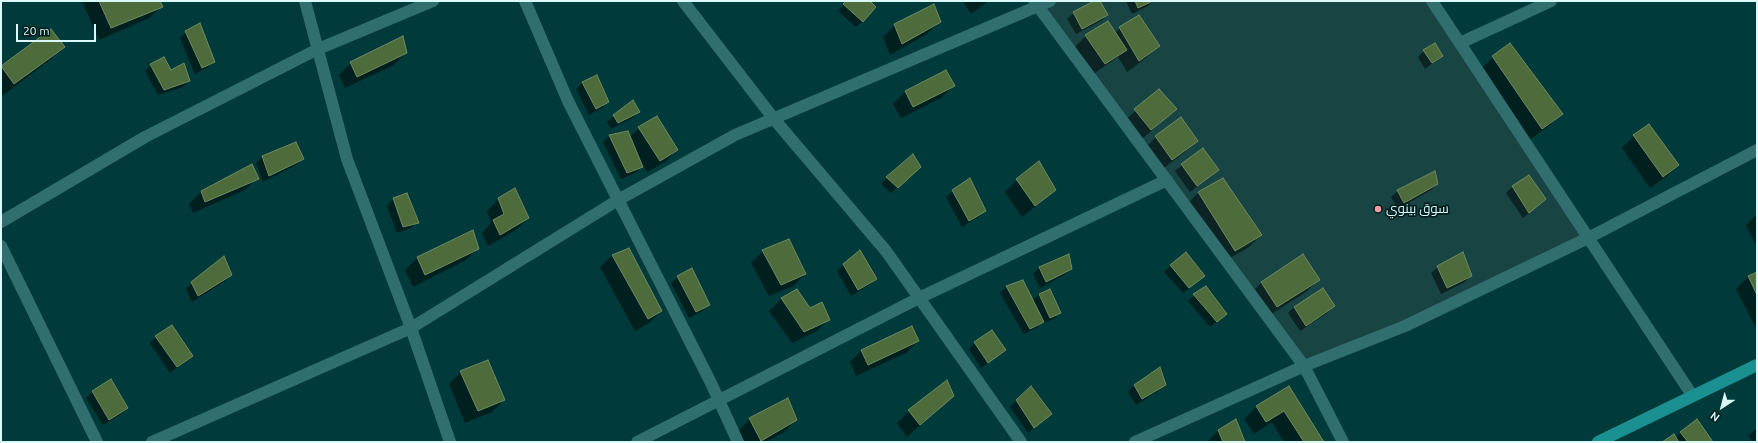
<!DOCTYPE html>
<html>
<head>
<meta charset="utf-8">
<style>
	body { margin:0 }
	#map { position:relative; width:1758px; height:443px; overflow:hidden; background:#003a3a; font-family:Ubuntu,sans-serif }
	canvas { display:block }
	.frame { position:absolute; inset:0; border:2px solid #d9faf9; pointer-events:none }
	.north { position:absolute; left:1702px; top:387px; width:40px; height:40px; -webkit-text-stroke:3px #021e1e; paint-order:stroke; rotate:216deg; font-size:11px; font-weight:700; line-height:16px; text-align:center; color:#d9faf9 }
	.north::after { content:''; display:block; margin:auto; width:14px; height:18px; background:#d9faf9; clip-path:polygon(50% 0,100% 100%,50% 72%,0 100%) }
	.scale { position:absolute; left:16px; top:24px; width:80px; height:18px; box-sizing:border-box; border:2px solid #d9faf9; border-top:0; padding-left:5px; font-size:12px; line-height:14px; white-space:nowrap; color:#d9faf9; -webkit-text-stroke:3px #021e1e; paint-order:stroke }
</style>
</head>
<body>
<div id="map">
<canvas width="1758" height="443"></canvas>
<div class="frame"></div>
<div class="north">N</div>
<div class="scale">20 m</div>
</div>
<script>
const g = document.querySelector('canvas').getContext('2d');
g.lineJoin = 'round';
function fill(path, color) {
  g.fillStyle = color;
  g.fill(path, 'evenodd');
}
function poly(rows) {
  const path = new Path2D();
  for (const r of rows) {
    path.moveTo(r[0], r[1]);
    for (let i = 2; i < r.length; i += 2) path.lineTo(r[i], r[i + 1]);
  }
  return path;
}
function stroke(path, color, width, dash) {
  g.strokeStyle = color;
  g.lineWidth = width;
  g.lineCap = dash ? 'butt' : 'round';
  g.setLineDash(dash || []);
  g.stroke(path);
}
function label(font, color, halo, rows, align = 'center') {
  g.font = font + ' Ubuntu,Cairo,sans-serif';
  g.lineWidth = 3.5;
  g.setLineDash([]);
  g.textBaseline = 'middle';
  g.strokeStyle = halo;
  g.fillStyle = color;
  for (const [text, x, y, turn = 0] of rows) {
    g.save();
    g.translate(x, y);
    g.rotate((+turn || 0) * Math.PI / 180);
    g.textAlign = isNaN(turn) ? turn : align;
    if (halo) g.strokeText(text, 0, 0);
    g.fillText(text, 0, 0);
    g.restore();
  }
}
const built = poly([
	[1050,1,1432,1,1588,238,1304,366,1038,7]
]);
const shadow = poly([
	[82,1,159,1,162,6,149,18,99,40],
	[847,1,868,1,862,21,856,27,838,11],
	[963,1,988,1,971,14],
	[1096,1,1099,1,1107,15,1101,21,1076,34,1067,19,1074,13],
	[1126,1,1153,1,1148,6,1132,14],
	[940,21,927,34,890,55,883,37,895,25],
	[1120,28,1158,46,1146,58,1127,72,1118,57,1092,75,1074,48,1086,36,1115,33],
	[51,30,63,47,51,59,2,96,1,68],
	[186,32,214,62,207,68,195,74,180,38],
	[1424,51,1442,56,1425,69,1418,57],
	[406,52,394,65,345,88,339,75,351,63],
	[1493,57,1561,114,1549,126,1529,140,1481,69],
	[151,65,171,72,189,81,183,87,158,95,145,71],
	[946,71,953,86,941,98,901,118,893,104,905,92],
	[597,77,608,101,602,108,589,115,576,89,582,83],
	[1159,90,1175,109,1139,142,1123,122],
	[632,101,639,112,632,118,611,129,607,122],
	[1649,125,1678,165,1666,177,1650,188,1622,148,1634,136],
	[639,128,677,150,665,162,647,172,641,162,642,167,635,173,621,179,603,142,609,136,627,132,630,137],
	[1156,137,1197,140,1185,152,1160,171,1144,149],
	[296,144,303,159,296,165,263,182,256,163,262,157],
	[1203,149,1218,170,1190,192,1175,171],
	[252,165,257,178,245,190,193,213,189,204,201,192],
	[1434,172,1437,184,1431,190,1398,209,1391,197,1398,191],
	[913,173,891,193,881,184,887,178],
	[1529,176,1545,199,1523,218,1506,193,1512,187],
	[1223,179,1261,235,1249,247,1223,262,1186,205,1198,193],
	[1017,180,1054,189,1042,201,1022,217,1005,192],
	[953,191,985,211,978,217,962,227,946,197],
	[393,199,417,222,411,228,397,233,387,206],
	[499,199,528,218,516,230,488,246,482,233,491,223,487,211],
	[1757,214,1757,247,1746,225],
	[472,231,478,248,466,260,413,287,405,270,417,258],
	[763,251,805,274,793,286,769,296,751,263],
	[1186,253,1197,282,1183,293,1164,272],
	[612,255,661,311,649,323,635,331,600,267],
	[1068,255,1071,269,1064,275,1040,288,1033,274,1039,268],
	[1303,256,1318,280,1306,292,1265,318,1249,295,1261,283],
	[844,264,875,279,869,285,851,296,837,271],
	[1438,267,1471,275,1465,282,1441,294,1431,273],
	[1757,273,1757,330,1736,289,1748,277],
	[231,275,225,281,192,302,186,289,192,283],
	[678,277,709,305,702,311,689,318,671,283],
	[1006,287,1032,301,1039,294,1049,290,1060,312,1054,319,1043,323,1043,322,1036,328,1024,334,1000,293],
	[1205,287,1226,314,1210,327,1188,301],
	[797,290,810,310,829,319,817,331,792,343,769,311,781,299],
	[1334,306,1327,313,1300,331,1288,313,1294,307],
	[156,337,192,356,170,373,150,343],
	[918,341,906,353,856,376,850,362,862,350],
	[975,342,1005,350,981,368,969,349],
	[461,372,504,400,492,412,465,423,449,384],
	[1134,385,1164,385,1158,391,1136,405,1128,392],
	[1031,387,1050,414,1028,433,1010,407],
	[1288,387,1323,442,1284,442,1272,422,1254,434,1244,419,1256,407],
	[93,391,127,408,121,414,103,425,86,398],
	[952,396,907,437,897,423,909,411],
	[750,419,796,420,784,432,766,442,744,442,738,431],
	[1757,428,1757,442,1753,442,1748,436],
	[1218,431,1244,442,1207,442],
	[1681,432,1712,442,1664,442,1675,438]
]);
const building = poly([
	[99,1,160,1,163,7,111,28,99,1],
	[846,1,870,1,876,7,863,22,843,4,846,1],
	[1094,1,1100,1,1108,15,1082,29,1073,12,1094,1],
	[1135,1,1153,1,1138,8,1135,1],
	[934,4,941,22,902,44,894,24,934,4],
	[1139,15,1160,46,1139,61,1119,27,1139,15],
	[1108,21,1127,50,1105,64,1085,35,1108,21],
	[200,23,215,62,202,68,185,31,200,23],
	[51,29,65,47,14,84,1,66,51,29],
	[403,36,407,53,357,77,350,62,403,36],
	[1435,43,1443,56,1432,63,1423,50,1435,43],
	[1510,43,1563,114,1542,129,1492,56,1510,43],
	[164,57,171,70,184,63,190,81,164,90,150,64,164,57],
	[946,70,955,86,913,107,905,91,946,70],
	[597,75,609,102,596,109,582,82,597,75],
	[1159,89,1177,109,1151,130,1134,109,1159,89],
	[633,100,640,112,618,123,613,115,633,100],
	[657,116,678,150,660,161,638,127,657,116],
	[1181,117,1198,141,1172,160,1155,136,1181,117],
	[1649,124,1679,165,1663,177,1633,135,1649,124],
	[628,131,643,167,627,173,609,135,628,131],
	[296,142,304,159,269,176,262,156,296,142],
	[1203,148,1219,170,1197,186,1181,164,1203,148],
	[913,154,921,167,898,188,886,177,913,154],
	[1039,161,1056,190,1035,206,1016,179,1039,161],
	[252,164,259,179,205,202,201,191,252,164],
	[1435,171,1438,184,1404,203,1397,190,1435,171],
	[1529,175,1546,199,1529,213,1512,186,1529,175],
	[970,178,986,211,969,221,952,190,970,178],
	[1223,178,1262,235,1235,251,1198,192,1223,178],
	[515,188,529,218,500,235,493,220,504,214,498,198,515,188],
	[407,193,419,223,403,227,393,198,407,193],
	[473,230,479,249,425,275,417,257,473,230],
	[789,239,806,274,781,285,762,250,789,239],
	[629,248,662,311,648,319,612,255,629,248],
	[860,250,877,279,858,290,843,264,860,250],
	[1186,252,1205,276,1189,288,1170,265,1186,252],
	[1463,252,1472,276,1447,288,1437,266,1463,252],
	[1069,254,1072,269,1046,282,1039,267,1069,254],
	[1303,254,1320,280,1277,307,1261,282,1303,254],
	[224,256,232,275,198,296,191,282,224,256],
	[692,268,710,305,696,312,677,276,692,268],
	[1757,272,1757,295,1748,276,1757,272],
	[1023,280,1044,322,1030,329,1006,286,1023,280],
	[1206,286,1227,314,1217,322,1193,294,1206,286],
	[1323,288,1335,306,1306,326,1294,307,1323,288],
	[797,289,810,308,822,302,830,320,804,332,781,298,797,289],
	[1050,289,1061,313,1050,318,1039,294,1050,289],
	[172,325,193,356,177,367,155,336,172,325],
	[912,326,919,341,868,365,861,350,912,326],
	[992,330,1006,350,988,363,974,342,992,330],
	[488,360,505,400,478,411,460,371,488,360],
	[1160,367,1166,385,1142,399,1134,385,1160,367],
	[111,379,128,408,109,420,92,391,111,379],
	[947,380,954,396,920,425,908,410,947,380],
	[1031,386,1052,414,1034,428,1016,400,1031,386],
	[1289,386,1324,442,1304,442,1284,411,1266,422,1256,406,1289,386],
	[788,398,797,420,761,441,749,418,788,398],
	[1236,419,1245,442,1223,442,1218,430,1236,419],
	[1697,419,1713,442,1688,442,1680,432,1697,419],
	[1674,434,1679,442,1662,442,1674,434]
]);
const street = poly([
	[305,1,347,159,411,328,450,442],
	[525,1,568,101,711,383,738,442],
	[683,1,774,119,886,251,1021,442],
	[1034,1,1304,366,1343,442],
	[1432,1,1692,395],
	[1460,43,1551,1],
	[1,222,145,137,318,49,433,1],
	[1,246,97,442],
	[152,442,411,328,618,200,735,135,1050,1],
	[637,442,919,298,1167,180],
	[1135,442,1304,366,1405,326,1588,238,1757,150]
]);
const secondary = poly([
	[1598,442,1757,365]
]);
const markers = [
	[1378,209,4,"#f49aa1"]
];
const poiNames = [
	["سوق بينوي",1386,209]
];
fill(built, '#184444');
fill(shadow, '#0007');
fill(building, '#4d6b3b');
stroke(building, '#6f8b60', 1);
stroke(street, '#316f6e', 12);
stroke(secondary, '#1b9090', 12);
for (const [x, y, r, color] of markers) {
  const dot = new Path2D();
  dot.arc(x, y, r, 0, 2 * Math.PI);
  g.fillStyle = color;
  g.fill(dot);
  stroke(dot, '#021e1e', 1.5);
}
label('13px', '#d9faf9', '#021e1e', poiNames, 'left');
</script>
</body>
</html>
